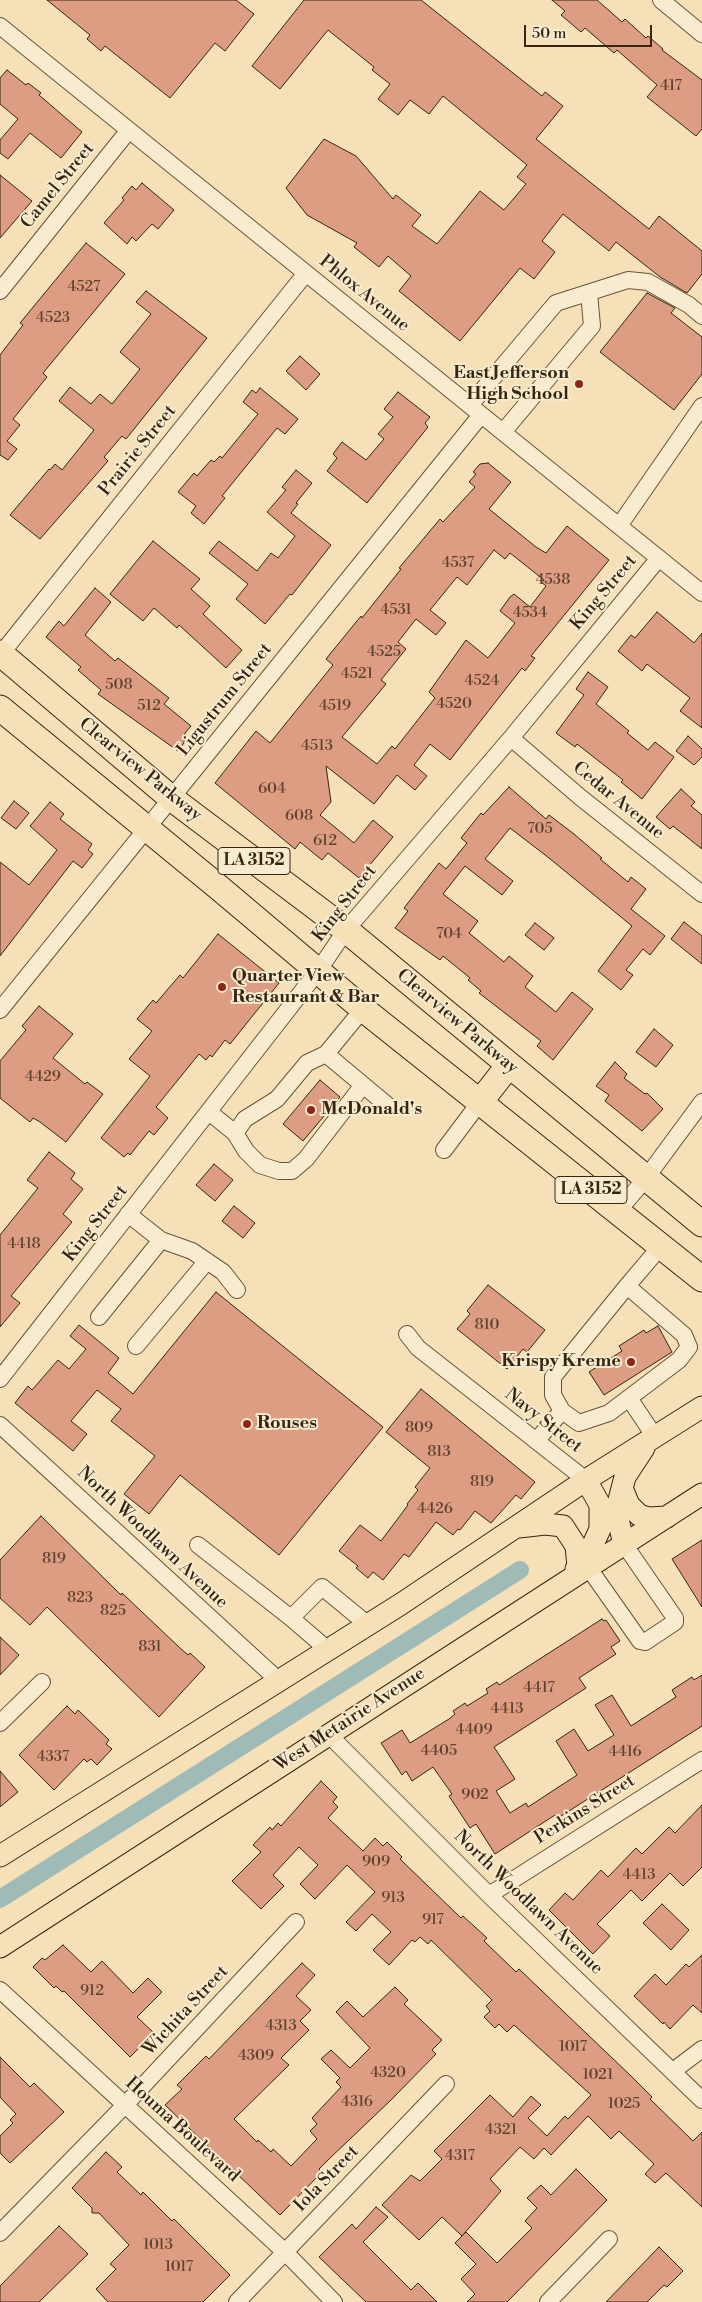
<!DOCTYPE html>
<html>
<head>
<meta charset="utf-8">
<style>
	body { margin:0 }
	#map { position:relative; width:702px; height:2302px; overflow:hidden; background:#f5e0b7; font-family:"Libre Bodoni",serif }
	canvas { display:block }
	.scale { position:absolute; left:524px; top:25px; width:128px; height:22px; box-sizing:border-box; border:2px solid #362511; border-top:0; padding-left:6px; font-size:15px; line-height:18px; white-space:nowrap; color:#362511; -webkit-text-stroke:4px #f8ebd0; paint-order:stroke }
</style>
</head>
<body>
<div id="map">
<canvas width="702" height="2302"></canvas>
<div class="scale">50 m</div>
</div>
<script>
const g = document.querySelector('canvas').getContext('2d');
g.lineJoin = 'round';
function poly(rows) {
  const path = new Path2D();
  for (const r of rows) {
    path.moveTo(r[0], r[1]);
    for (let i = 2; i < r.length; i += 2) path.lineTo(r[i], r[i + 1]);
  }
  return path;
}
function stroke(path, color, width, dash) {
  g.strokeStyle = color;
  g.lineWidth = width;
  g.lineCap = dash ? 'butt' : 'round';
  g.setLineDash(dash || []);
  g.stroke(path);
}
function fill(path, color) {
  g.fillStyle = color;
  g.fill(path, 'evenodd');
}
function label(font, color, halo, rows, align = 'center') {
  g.font = font + ' "Libre Bodoni",serif';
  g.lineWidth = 4;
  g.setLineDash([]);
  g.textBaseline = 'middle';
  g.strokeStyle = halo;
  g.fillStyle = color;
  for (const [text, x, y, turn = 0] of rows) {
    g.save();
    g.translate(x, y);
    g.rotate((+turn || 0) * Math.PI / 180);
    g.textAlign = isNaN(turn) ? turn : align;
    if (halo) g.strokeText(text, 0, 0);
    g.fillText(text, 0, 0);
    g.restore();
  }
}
const canal = poly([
	[0,1899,520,1570]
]);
const building = poly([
	[47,0,236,0,254,14,225,51,215,43,170,98,105,46,101,51,87,39,90,35,47,0],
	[304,0,421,0,542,96,545,92,563,106,536,139,649,229,659,216,702,251,702,274,687,293,660,277,616,242,609,251,563,214,542,241,555,252,534,279,520,268,460,341,399,291,411,276,388,256,379,267,354,247,357,243,307,215,286,188,324,139,356,156,393,199,396,195,421,215,412,226,437,244,480,191,504,210,526,184,517,177,527,165,443,96,429,114,410,100,398,115,378,99,390,84,372,70,374,67,328,30,280,89,252,66,304,0],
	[552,0,597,0,622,22,625,19,646,38,648,36,663,49,662,50,702,80,702,129,696,136,647,97,657,85,617,50,614,53,585,28,581,32,561,15,565,11,552,0],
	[7,70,26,85,28,83,41,93,39,95,82,132,61,158,30,133,8,159,0,153,0,140,18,119,0,104,0,78,7,70],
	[0,175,32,201,0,238,0,175],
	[142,183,174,210,158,229,152,224,136,241,132,237,127,244,104,223,124,200,122,198,132,186,136,190,142,183],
	[86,243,125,274,43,373,47,377,13,419,20,425,7,441,17,449,8,460,0,455,0,355,23,325,20,323,86,243],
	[146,291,207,338,126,439,122,436,104,457,108,461,40,539,10,515,49,469,50,470,55,464,62,470,94,430,59,401,70,387,91,404,100,394,112,404,140,369,120,352,151,314,136,302,146,291],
	[647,293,675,308,671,313,702,337,702,374,674,410,600,352,647,293],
	[300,356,320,374,306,390,286,371,300,356],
	[260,388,298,419,285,434,277,428,222,496,225,498,204,524,191,513,196,506,178,492,194,473,197,476,211,460,214,462,220,456,222,458,258,414,243,402,252,390,256,393,260,388],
	[398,392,430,417,425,423,428,427,367,503,327,471,337,458,333,454,342,442,366,460,384,439,378,434,393,417,384,409,398,392],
	[488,463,511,482,489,509,536,547,546,553,567,526,609,560,531,656,535,658,525,671,522,668,450,760,430,744,414,765,427,776,415,790,397,775,374,804,326,766,331,802,320,815,354,843,373,820,393,837,359,878,328,853,322,860,300,842,295,849,215,783,256,731,270,743,333,665,326,659,361,616,362,618,401,569,399,568,440,519,443,522,475,487,469,482,476,474,473,472,480,464,488,463],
	[494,550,505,559,510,553,544,580,541,582,546,586,530,607,514,594,510,597,500,611,515,623,488,658,466,640,429,692,435,698,395,749,392,746,377,764,342,737,386,684,381,680,406,649,398,642,416,619,436,635,446,623,430,610,457,577,467,585,494,550],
	[296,470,312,483,296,503,298,504,291,513,331,545,292,595,290,594,265,624,236,599,248,584,209,553,219,541,257,571,271,553,278,558,295,536,267,512,286,490,282,487,296,470],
	[153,541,200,579,191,589,210,606,203,614,242,650,226,668,179,625,177,628,154,608,143,621,110,594,153,541],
	[95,588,111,602,85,635,115,661,118,658,169,698,164,704,191,726,185,733,184,743,178,751,98,694,101,690,78,670,81,667,46,637,59,621,64,626,95,588],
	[657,612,694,643,702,633,702,728,680,711,690,698,647,664,642,671,618,651,631,635,635,638,657,612],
	[588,672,608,687,596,704,629,731,627,733,648,750,655,742,674,757,642,799,621,782,623,780,577,744,575,747,556,733,584,695,576,689,588,672],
	[688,736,702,749,702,757,694,765,676,751,688,736],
	[509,787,546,819,549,815,574,834,602,858,600,859,628,882,631,877,646,889,631,909,665,936,650,955,643,949,626,970,633,975,621,990,598,971,632,926,549,858,510,828,485,859,513,881,502,895,465,866,443,894,478,921,469,933,504,962,509,956,533,976,525,987,556,1012,572,992,593,1009,553,1060,537,1046,541,1041,479,993,481,991,468,980,470,978,443,956,440,960,395,928,408,911,404,908,439,863,446,869,467,843,461,838,481,813,483,815,509,787],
	[681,789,695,802,691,806,702,815,702,849,673,826,670,829,656,817,681,789],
	[14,801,29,813,16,829,1,818,14,801],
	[50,802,64,814,60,819,92,844,88,850,93,854,82,868,73,861,0,956,0,862,29,885,57,850,30,826,50,802],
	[684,922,702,936,702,964,671,939,684,922],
	[535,923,554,938,544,950,525,935,535,923],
	[218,934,279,983,230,1044,225,1040,212,1057,210,1055,206,1060,199,1054,156,1107,168,1118,154,1135,149,1131,130,1155,128,1153,124,1157,101,1138,150,1076,129,1059,152,1031,137,1019,153,1000,156,1003,180,975,183,978,218,934],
	[39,1006,73,1034,53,1058,85,1084,87,1082,103,1094,66,1142,40,1122,33,1118,30,1122,0,1098,0,1061,26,1030,22,1026,39,1006],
	[654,1029,673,1045,656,1067,636,1052,654,1029],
	[615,1062,627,1074,624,1078,645,1094,647,1093,663,1109,642,1131,605,1101,609,1095,596,1086,615,1062],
	[320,1080,340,1097,303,1141,283,1124,320,1080],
	[49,1152,75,1173,71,1179,83,1189,63,1214,72,1222,11,1296,20,1303,0,1327,0,1235,38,1188,27,1180,49,1152],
	[214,1164,233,1180,215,1201,196,1185,214,1164],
	[234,1206,255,1223,243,1238,222,1221,234,1206],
	[488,1285,545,1330,527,1352,523,1349,507,1369,457,1329,470,1314,467,1311,488,1285],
	[216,1292,383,1427,279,1555,180,1475,149,1514,124,1494,155,1456,111,1421,121,1409,97,1390,71,1421,87,1434,73,1451,15,1403,28,1386,32,1390,58,1360,69,1369,86,1349,70,1336,79,1325,119,1358,108,1373,133,1394,216,1292],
	[658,1326,672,1352,604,1395,589,1372,622,1351,619,1346,644,1330,646,1333,658,1326],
	[421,1389,535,1482,521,1499,516,1495,491,1523,475,1511,460,1530,458,1529,453,1535,436,1522,409,1557,404,1554,383,1580,373,1572,368,1578,356,1568,358,1566,339,1551,360,1525,381,1541,408,1505,407,1504,418,1490,415,1487,430,1468,386,1432,421,1389],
	[41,1516,121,1595,122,1593,180,1648,188,1655,190,1653,205,1667,159,1717,47,1607,30,1625,0,1598,0,1560,41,1516],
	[702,1540,702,1607,672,1559,702,1540],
	[602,1619,604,1621,606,1620,620,1641,611,1647,616,1654,579,1678,586,1688,494,1747,515,1779,496,1791,510,1813,526,1803,528,1807,577,1775,556,1741,574,1729,588,1751,614,1735,595,1705,612,1695,631,1726,676,1697,672,1690,692,1677,694,1680,702,1675,702,1726,558,1818,555,1815,495,1854,476,1824,470,1828,449,1796,452,1794,433,1767,412,1781,406,1771,402,1775,381,1743,402,1730,410,1743,449,1719,455,1714,453,1711,465,1703,467,1706,488,1693,486,1689,497,1682,499,1685,602,1619],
	[0,1637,19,1655,0,1675,0,1637],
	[67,1706,75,1714,78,1710,109,1740,106,1744,112,1749,97,1765,91,1759,87,1762,84,1759,54,1790,19,1755,67,1706],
	[0,1771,18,1792,0,1807,0,1771],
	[321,1781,337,1797,333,1802,338,1807,328,1818,363,1851,375,1838,383,1846,387,1842,402,1857,400,1859,461,1918,463,1916,487,1938,484,1941,516,1972,519,1969,631,2076,652,2097,650,2099,693,2141,702,2132,702,2207,666,2173,655,2183,645,2174,654,2164,619,2131,611,2139,588,2116,551,2155,544,2148,534,2159,520,2147,490,2179,501,2191,462,2236,442,2217,419,2240,382,2205,411,2175,420,2181,442,2159,434,2151,490,2095,513,2117,531,2096,541,2105,528,2118,547,2136,565,2116,568,2119,591,2095,514,2025,507,2032,499,2024,495,2028,484,2017,490,2011,486,2006,492,2000,431,1940,428,1944,420,1937,415,1942,412,1940,389,1965,373,1950,391,1932,372,1914,356,1931,346,1922,375,1892,347,1865,315,1899,300,1884,318,1865,299,1847,273,1875,284,1886,261,1909,232,1881,261,1852,253,1845,270,1827,272,1830,278,1823,281,1826,321,1781],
	[702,1805,702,1867,683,1886,670,1873,642,1901,631,1890,597,1924,610,1936,593,1954,549,1910,565,1893,573,1900,601,1870,608,1877,636,1848,642,1854,669,1827,675,1833,702,1805],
	[662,1904,689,1930,671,1950,643,1923,662,1904],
	[63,1945,91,1972,102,1961,133,1993,148,1978,162,1992,137,2017,154,2033,130,2057,64,1991,62,1992,56,1986,54,1988,33,1967,42,1958,45,1960,63,1945],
	[702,1955,702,2013,693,2005,670,2029,664,2022,663,2024,634,1996,655,1974,666,1985,686,1964,689,1967,702,1955],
	[302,1963,315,1975,296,1996,311,2010,300,2021,309,2030,281,2058,289,2065,234,2119,257,2142,258,2140,271,2152,273,2149,291,2166,317,2139,310,2131,317,2124,312,2118,341,2087,336,2082,340,2078,321,2059,331,2050,350,2068,370,2048,336,2012,347,2001,363,2017,395,1987,408,2000,404,2004,442,2040,432,2050,436,2054,391,2100,329,2159,319,2169,322,2172,280,2215,165,2105,182,2089,177,2085,206,2056,209,2059,302,1963],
	[0,2057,30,2087,34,2083,64,2112,10,2163,0,2153,0,2136,13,2123,10,2120,16,2114,0,2097,0,2057],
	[106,2152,122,2167,117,2172,141,2195,143,2192,172,2221,174,2219,230,2275,203,2302,108,2302,96,2289,116,2269,110,2264,129,2245,99,2213,92,2213,92,2208,72,2188,106,2152],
	[576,2169,607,2200,507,2302,467,2302,475,2294,461,2279,476,2264,455,2243,466,2232,497,2263,532,2228,525,2221,537,2208,527,2198,541,2185,551,2195,576,2169],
	[376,2207,388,2217,363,2242,411,2290,418,2283,437,2302,366,2302,319,2257,352,2224,356,2229,376,2207],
	[59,2226,88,2254,39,2302,0,2302,0,2286,59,2226],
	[659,2247,683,2271,667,2287,664,2285,647,2302,606,2302,659,2247]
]);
const minor = poly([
	[661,0,702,34],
	[0,26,702,593],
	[0,291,129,130],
	[470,405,556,303,628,280,648,282,689,305,702,316],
	[503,432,592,326,589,293],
	[619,526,702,406],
	[1,654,306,273],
	[511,738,580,797,702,894],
	[0,1010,481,415],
	[326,1054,387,1105],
	[209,1112,235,1133,246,1151,260,1165,279,1171,292,1171,306,1159,363,1085],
	[235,1133,245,1119,277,1099,307,1063,326,1054,363,1009],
	[444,1150,480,1102],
	[618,1211,646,1178,702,1102],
	[161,1240,192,1251,223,1272,237,1290],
	[627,1286,684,1335,689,1347,679,1360,609,1413,579,1423,562,1411,553,1395,553,1377,627,1286,661,1246],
	[99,1317,161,1240,128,1214],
	[407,1334,418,1348,586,1480],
	[136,1346,207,1261],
	[0,1379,318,971,346,930,511,738,659,558],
	[629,1398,655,1437],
	[0,1425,278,1680],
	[536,1441,562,1411],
	[198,1545,291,1618],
	[588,1567,640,1641,645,1642,675,1622,675,1618,624,1544],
	[327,1649,291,1618,322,1587,367,1624],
	[0,1723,42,1682],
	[328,1734,489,1895,702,2100],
	[489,1895,702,1760],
	[0,1990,285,2252,334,2302],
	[673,2071,702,2049],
	[0,2233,125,2105,296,1922],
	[237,2302,446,2084],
	[548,2302,609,2239]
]);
const major = poly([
	[622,1488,629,1505,639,1515,648,1518,667,1517],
	[519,1527,545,1524,563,1526,576,1546,578,1567],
	[624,1544,617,1515,619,1500,625,1477,644,1448],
	[576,1569,591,1549,600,1529,600,1505,586,1480],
	[0,1856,401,1604,586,1480,702,1407],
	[0,1947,702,1494]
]);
const highway = poly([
	[0,653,171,798,346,930,702,1224],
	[0,708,217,886,363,1009,702,1279],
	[480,1102,509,1065]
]);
const markers = [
	[579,384,5,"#8f2418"],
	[222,987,5,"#8f2418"],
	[311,1110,5,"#8f2418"],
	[631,1362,5,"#8f2418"],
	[247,1424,5,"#8f2418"]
];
const numberNames = [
	["417",671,86],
	["4527",84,287],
	["4523",53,318],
	["4537",458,563],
	["4538",553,580],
	["4531",396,610],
	["4534",530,613],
	["4525",384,652],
	["4521",357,674],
	["4524",482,681],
	["508",119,685],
	["4520",454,704],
	["512",149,706],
	["4519",335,706],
	["4513",317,746],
	["604",272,789],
	["608",299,816],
	["705",540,829],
	["612",325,841],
	["704",449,934],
	["4429",43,1077],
	["4418",24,1244],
	["810",487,1325],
	["809",419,1428],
	["813",439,1452],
	["819",482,1482],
	["4426",435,1509],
	["819",54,1559],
	["823",80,1598],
	["825",113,1611],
	["831",150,1647],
	["4417",539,1688],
	["4413",507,1709],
	["4409",474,1730],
	["4405",439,1751],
	["4416",625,1752],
	["4337",53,1757],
	["902",475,1795],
	["909",376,1862],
	["4413",639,1875],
	["913",393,1898],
	["917",433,1920],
	["912",92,1991],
	["4313",281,2026],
	["1017",573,2047],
	["4309",256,2056],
	["4320",388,2073],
	["1021",598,2075],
	["4316",357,2102],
	["1025",624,2104],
	["4321",501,2130],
	["4317",460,2156],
	["1013",158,2245],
	["1017",179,2267]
];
const shields = [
	[254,861,72],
	[591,1190,72]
];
const shieldNames = [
	["LA 3152",254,861],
	["LA 3152",591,1190]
];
const streetNames = [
	["Camel Street",58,186,-51],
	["Phlox Avenue",364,294,39],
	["Prairie Street",138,451,-51],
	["King Street",604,593,-50],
	["Ligustrum Street",225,700,-51],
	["Clearview Parkway",140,770,39],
	["Cedar Avenue",618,801,39],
	["King Street",345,904,-52],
	["Clearview Parkway",457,1022,40],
	["King Street",96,1224,-52],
	["Navy Street",543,1421,38],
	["North Woodlawn Avenue",152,1538,43],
	["West Metairie Avenue",350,1720,-33],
	["Perkins Street",585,1810,-32],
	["North Woodlawn Avenue",528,1903,44],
	["Wichita Street",186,2011,-47],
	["Houma Boulevard",182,2130,42],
	["Iola Street",327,2179,-46]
];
const poiNames = [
	["East Jefferson",569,374,"right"],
	["High School",569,395,"right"],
	["Quarter View",232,977],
	["Restaurant & Bar",232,998],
	["McDonald's",321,1110],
	["Krispy Kreme",621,1362,"right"],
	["Rouses",257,1424]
];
stroke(canal, '#9fbbb7', 18);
fill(building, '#dc9d83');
stroke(building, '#362511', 1);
stroke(minor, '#66543a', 18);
stroke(major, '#362511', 23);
stroke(highway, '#362511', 27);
stroke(minor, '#f8ebd0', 16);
stroke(major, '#f5e0b7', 21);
stroke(highway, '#f5e0b7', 25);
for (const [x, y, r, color] of markers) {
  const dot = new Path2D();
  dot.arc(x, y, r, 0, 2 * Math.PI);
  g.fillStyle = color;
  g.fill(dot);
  stroke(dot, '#f8ebd0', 2);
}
label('15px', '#60432e', null, numberNames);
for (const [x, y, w] of shields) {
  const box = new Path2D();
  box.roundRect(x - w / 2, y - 13.5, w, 27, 4);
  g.fillStyle = '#f8ebd0';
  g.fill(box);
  stroke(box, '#362511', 1);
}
label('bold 16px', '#362511', null, shieldNames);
label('18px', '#362511', '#f8ebd0', streetNames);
label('bold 18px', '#362511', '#f8ebd0', poiNames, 'left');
</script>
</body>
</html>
